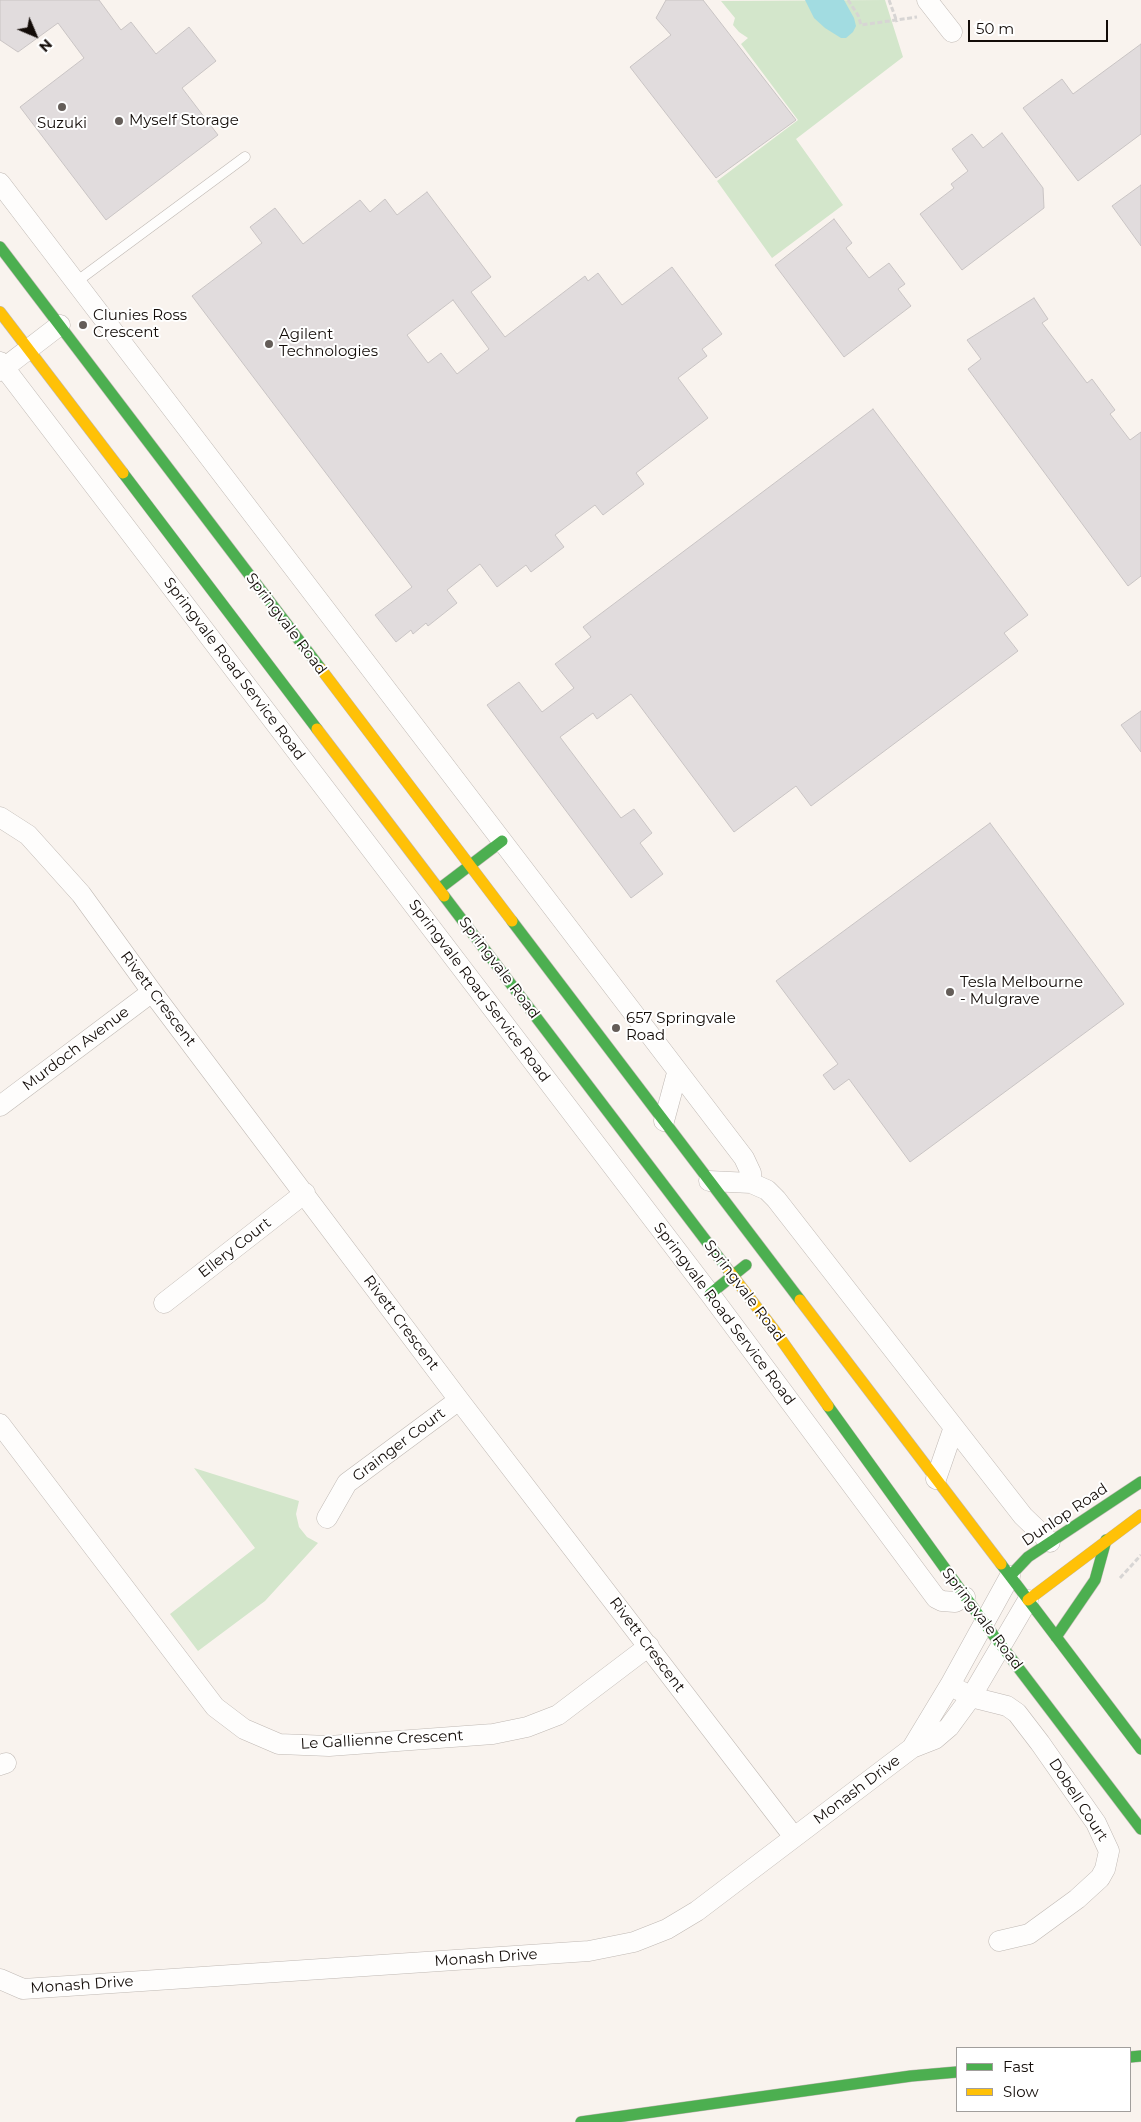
<!DOCTYPE html>
<html>
<head>
<meta charset="utf-8">
<style>
	body { margin:0 }
	#map { position:relative; width:1141px; height:2122px; overflow:hidden; background:#f9f3ee; font-family:Montserrat,sans-serif }
	canvas { display:block }
	.legend { position:absolute; left:956px; top:2047px; width:175px; height:65px; box-sizing:border-box; background:#fff; border:1px solid #a19e9c; margin:0; padding:6px 9px; list-style:none; font-size:15px; color:#130c08 }
	.legend li { display:flex; align-items:center; gap:10px; height:25px }
	.legend b { width:25px; border:1px solid #a19e9c }
	.north { position:absolute; left:10px; top:10px; width:50px; height:50px; -webkit-text-stroke:4px #fff; paint-order:stroke; rotate:135deg; font-size:14px; font-weight:700; line-height:20px; text-align:center; color:#130c08 }
	.north::after { content:''; display:block; margin:auto; width:18px; height:22px; background:#130c08; clip-path:polygon(50% 0,100% 100%,50% 72%,0 100%) }
	.scale { position:absolute; left:968px; top:20px; width:140px; height:22px; box-sizing:border-box; border:2px solid #130c08; border-top:0; padding-left:6px; font-size:15px; line-height:18px; white-space:nowrap; color:#130c08; -webkit-text-stroke:4px #fff; paint-order:stroke }
</style>
</head>
<body>
<div id="map">
<canvas width="1141" height="2122"></canvas>
<ul class="legend">
<li><b style="height:6px;background:#4caf50"></b>Fast</li>
<li><b style="height:6px;background:#ffc107"></b>Slow</li>
</ul>
<div class="north">N</div>
<div class="scale">50 m</div>
</div>
<script>
const g = document.querySelector('canvas').getContext('2d');
g.lineJoin = 'round';
function fill(path, color) {
  g.fillStyle = color;
  g.fill(path, 'evenodd');
}
function poly(rows) {
  const path = new Path2D();
  for (const r of rows) {
    path.moveTo(r[0], r[1]);
    for (let i = 2; i < r.length; i += 2) path.lineTo(r[i], r[i + 1]);
  }
  return path;
}
function stroke(path, color, width, dash) {
  g.strokeStyle = color;
  g.lineWidth = width;
  g.lineCap = dash ? 'butt' : 'round';
  g.setLineDash(dash || []);
  g.stroke(path);
}
function label(font, color, halo, rows, align = 'center') {
  g.font = font + ' Montserrat,sans-serif';
  g.lineWidth = 4;
  g.setLineDash([]);
  g.textBaseline = 'middle';
  g.strokeStyle = halo;
  g.fillStyle = color;
  for (const [text, x, y, turn = 0] of rows) {
    g.save();
    g.translate(x, y);
    g.rotate((+turn || 0) * Math.PI / 180);
    g.textAlign = isNaN(turn) ? turn : align;
    if (halo) g.strokeText(text, 0, 0);
    g.fillText(text, 0, 0);
    g.restore();
  }
}
const green = poly([
	[885,0,903,57,796,139,843,205,772,258,717,181,798,120,741,44,748,38,739,32,733,25,735,18,721,1],
	[194,1468,299,1501,296,1514,299,1527,307,1537,318,1543,265,1601,198,1651,170,1614,255,1548]
]);
const water = poly([
	[805,0,844,0,854,18,856,26,853,32,846,38,841,38,825,28,814,18]
]);
const building = poly([
	[0,0,99,0,121,30,131,22,156,54,189,27,216,61,182,88,218,135,106,220,20,107,84,58,58,23,18,52,0,40,0,0],
	[666,0,703,0,796,120,716,178,630,67,671,35,656,18,666,0],
	[1141,44,1141,134,1078,181,1023,108,1062,79,1073,94,1141,44],
	[1002,133,1043,188,1044,208,962,270,920,214,954,188,951,184,968,171,952,149,972,134,983,148,1002,133],
	[1141,185,1141,246,1112,206,1141,185],
	[427,192,491,277,471,292,505,337,585,276,588,281,598,273,622,305,672,267,722,334,702,349,707,356,678,378,708,418,636,473,644,484,603,515,595,505,555,535,564,547,531,572,526,565,497,587,480,564,447,590,457,603,428,626,426,623,413,634,411,630,396,642,375,615,412,587,192,296,262,243,250,227,275,208,303,244,360,200,370,212,385,199,397,215,427,192],
	[453,300,489,349,457,374,441,353,428,363,407,335,453,300],
	[834,219,852,243,846,248,869,278,889,263,905,284,898,289,911,306,844,357,775,265,834,219],
	[1034,298,1048,319,1042,323,1087,383,1092,379,1115,410,1110,414,1130,440,1141,432,1141,576,1128,586,968,369,981,359,967,340,1034,298],
	[873,409,1028,615,1004,633,1018,651,811,806,796,786,734,832,631,694,597,719,593,713,560,737,621,818,634,809,652,833,640,843,663,874,631,898,487,705,519,682,542,712,574,688,555,664,591,637,583,627,873,409],
	[1141,711,1141,752,1121,725,1141,711],
	[990,823,1124,1004,910,1162,849,1079,834,1090,823,1075,838,1064,776,981,990,823]
]);
const path = poly([
	[848,0,858,15,861,25,917,17],
	[889,0,897,22],
	[1120,1578,1141,1555]
]);
const lane = poly([
	[76,282,245,157]
]);
const street = poly([
	[927,0,952,32],
	[0,183,744,1158,751,1173,751,1183],
	[0,362,710,1294,936,1598,942,1601,955,1602,965,1597],
	[0,371,60,325],
	[0,817,28,835,81,894,152,992,459,1400,794,1837],
	[0,1106,152,992],
	[664,1121,677,1073],
	[709,1181,751,1183,767,1190,776,1199,1023,1516,1050,1542],
	[164,1303,305,1193],
	[0,1424,215,1707,244,1729,279,1744,329,1746,493,1734,527,1727,558,1715,649,1646],
	[936,1479,954,1427],
	[327,1518,347,1483,459,1400],
	[950,1685,971,1697,1007,1706,1017,1713,1040,1743,1096,1823,1109,1851,1105,1869,1100,1878,1077,1899,1029,1934,999,1941],
	[912,1748,950,1685,1010,1576],
	[0,1765,6,1763],
	[0,1979,23,1989,589,1951,634,1942,667,1929,697,1911,912,1748,935,1739,949,1727,971,1697,1028,1600]
]);
const fast = poly([
	[0,247,321,669],
	[123,473,317,729],
	[439,889,502,841],
	[444,896,729,1271],
	[512,921,800,1300],
	[710,1294,746,1265],
	[828,1406,985,1624,1141,1829],
	[1001,1564,1141,1749],
	[1010,1576,1028,1557,1141,1482],
	[1056,1637,1095,1580,1106,1540],
	[1130,2057,1141,2056],
	[581,2122,911,2076,957,2072]
]);
const slow = poly([
	[0,312,123,473],
	[321,669,512,921],
	[317,729,444,896],
	[729,1271,775,1331,828,1406],
	[800,1300,1001,1564],
	[1028,1600,1141,1515]
]);
const markers = [
	[62,107,5,"#645d58"],
	[119,121,5,"#645d58"],
	[83,325,5,"#645d58"],
	[269,344,5,"#645d58"],
	[950,992,5,"#645d58"],
	[616,1028,5,"#645d58"]
];
const poiNames = [
	["Myself Storage",129,121],
	["Suzuki",62,124,"center"],
	["Clunies Ross",93,316],
	["Crescent",93,333],
	["Agilent",279,335],
	["Technologies",279,352],
	["Tesla Melbourne",960,983],
	["- Mulgrave",960,1000],
	["657 Springvale",626,1019],
	["Road",626,1036]
];
const streetNames = [
	["Springvale Road",286,624,53],
	["Springvale Road Service Road",234,669,53],
	["Springvale Road",499,968,53],
	["Springvale Road Service Road",479,991,53],
	["Rivett Crescent",158,999,53],
	["Murdoch Avenue",76,1049,-37],
	["Ellery Court",235,1248,-38],
	["Springvale Road",744,1291,53],
	["Springvale Road Service Road",724,1314,53],
	["Rivett Crescent",401,1323,53],
	["Grainger Court",399,1445,-37],
	["Dunlop Road",1065,1515,-34],
	["Springvale Road",982,1619,53],
	["Rivett Crescent",647,1645,53],
	["Le Gallienne Crescent",382,1740,-3],
	["Monash Drive",857,1790,-37],
	["Dobell Court",1078,1800,57],
	["Monash Drive",486,1958,-4],
	["Monash Drive",82,1985,-4]
];
fill(green, '#d3e6cb');
fill(water, '#a2dce1');
fill(building, '#e1dcdd');
stroke(building, '#c9c4c4', 1);
stroke(lane, '#bfb8b3', 11);
stroke(street, '#bfb8b3', 21);
stroke(fast, '#bfb8b3', 12);
stroke(slow, '#bfb8b3', 12);
stroke(path, '#d7d5d4', 3, [5, 2.5]);
stroke(lane, '#fefdfc', 10);
stroke(street, '#fefdfc', 20);
stroke(fast, '#4caf50', 11);
stroke(slow, '#ffc107', 11);
for (const [x, y, r, color] of markers) {
  const dot = new Path2D();
  dot.arc(x, y, r, 0, 2 * Math.PI);
  g.fillStyle = color;
  g.fill(dot);
  stroke(dot, '#fff', 2);
}
label('15px', '#130c08', '#fff', poiNames, 'left');
label('15px', '#130c08', '#fff', streetNames);
</script>
</body>
</html>
